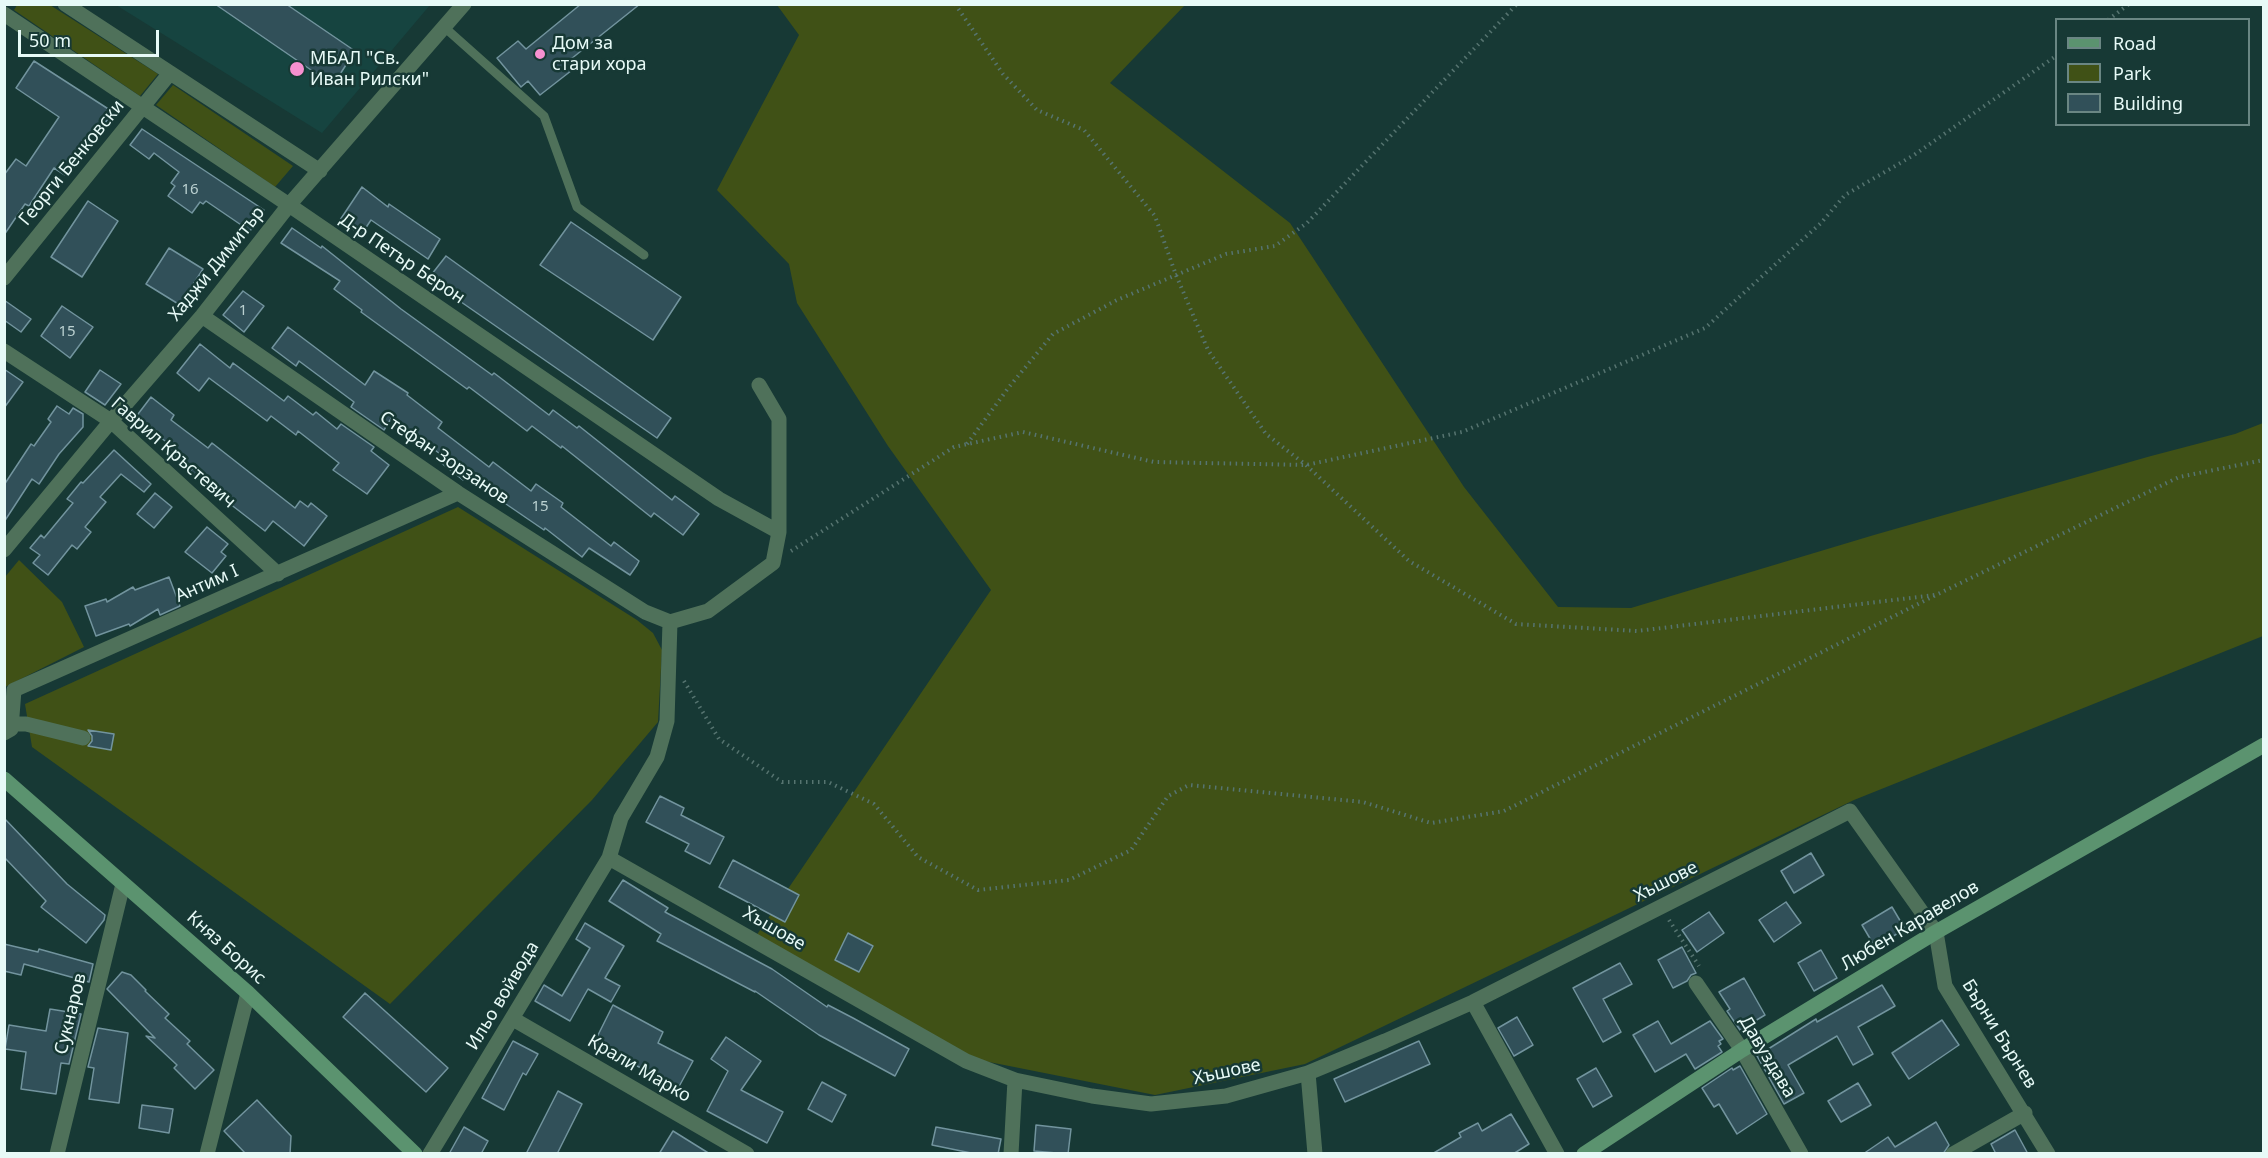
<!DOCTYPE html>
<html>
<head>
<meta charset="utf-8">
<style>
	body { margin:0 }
	#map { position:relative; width:2268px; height:1158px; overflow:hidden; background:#173935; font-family:"Noto Sans",sans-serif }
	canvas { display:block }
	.frame { position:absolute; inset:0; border:6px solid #e7faf7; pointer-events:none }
	.legend { position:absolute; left:2055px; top:18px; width:195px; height:108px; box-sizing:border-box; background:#173935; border:2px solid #6a8683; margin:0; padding:8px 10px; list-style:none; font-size:18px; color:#e7faf7 }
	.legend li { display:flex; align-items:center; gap:12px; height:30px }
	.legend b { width:30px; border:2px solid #6a8683 }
	.scale { position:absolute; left:18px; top:30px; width:141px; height:27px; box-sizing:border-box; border:3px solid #e7faf7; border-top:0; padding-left:8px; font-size:18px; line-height:21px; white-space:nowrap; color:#e7faf7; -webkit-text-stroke:4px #173935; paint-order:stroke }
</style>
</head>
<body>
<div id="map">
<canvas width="2268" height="1158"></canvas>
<div class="frame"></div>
<ul class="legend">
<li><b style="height:8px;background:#5b936f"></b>Road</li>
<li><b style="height:16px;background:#405116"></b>Park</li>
<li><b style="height:16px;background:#315059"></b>Building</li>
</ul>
<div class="scale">50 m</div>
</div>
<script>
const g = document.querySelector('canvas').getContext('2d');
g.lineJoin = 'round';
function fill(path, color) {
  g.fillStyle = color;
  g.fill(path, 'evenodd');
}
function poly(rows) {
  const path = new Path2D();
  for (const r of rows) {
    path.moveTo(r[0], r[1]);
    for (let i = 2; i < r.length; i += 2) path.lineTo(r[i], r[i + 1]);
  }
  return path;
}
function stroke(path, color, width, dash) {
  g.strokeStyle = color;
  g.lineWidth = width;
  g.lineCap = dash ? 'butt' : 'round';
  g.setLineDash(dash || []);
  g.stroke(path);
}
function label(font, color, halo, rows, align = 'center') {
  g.font = font + ' "Noto Sans",sans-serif';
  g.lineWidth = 5;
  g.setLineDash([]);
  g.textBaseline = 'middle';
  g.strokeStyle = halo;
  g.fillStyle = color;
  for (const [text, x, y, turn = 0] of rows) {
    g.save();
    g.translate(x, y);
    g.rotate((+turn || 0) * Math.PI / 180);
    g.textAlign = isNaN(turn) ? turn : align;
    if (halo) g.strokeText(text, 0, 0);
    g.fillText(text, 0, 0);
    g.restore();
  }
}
const built = poly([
	[116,5,430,5,322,133]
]);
const green = poly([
	[17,5,50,5,158,74,140,96,14,10],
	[777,5,1185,5,1110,83,1290,223,1464,487,1558,607,1631,608,1874,535,2151,456,2235,434,2263,423,2263,636,1854,800,1305,1064,1155,1095,969,1058,756,936,991,590,888,446,797,303,789,264,717,190,799,35],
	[173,85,293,166,275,187,156,105],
	[458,507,637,620,653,633,662,650,658,722,592,800,390,1004,32,747,25,704],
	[19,560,62,602,84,647,5,687,5,577]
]);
const building = poly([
	[215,4,286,4,355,51,333,85,215,4],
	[581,4,640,4,571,59,576,67,540,95,528,81,521,87,497,58,518,41,526,49,581,4],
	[34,61,113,112,98,133,94,131,65,175,54,168,29,206,25,204,4,235,4,175,16,159,26,166,59,117,16,88,34,61],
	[142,129,264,210,250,231,206,201,203,204,200,202,192,213,168,196,175,186,171,183,179,172,154,153,149,159,130,145,142,129],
	[362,187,388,207,389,204,440,239,428,259,371,220,361,235,340,220,362,187],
	[88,201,118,221,82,277,51,257,88,201],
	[571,222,681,297,653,340,540,265,571,222],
	[292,228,321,248,322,246,401,309,492,375,494,373,549,415,553,410,577,428,579,426,672,500,675,496,699,514,683,535,654,513,651,517,562,446,561,448,532,426,527,431,469,387,467,389,361,312,362,310,334,289,340,281,281,243,292,228],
	[169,248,203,269,180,305,146,284,169,248],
	[446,256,671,418,657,438,428,279,446,256],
	[243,291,264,306,244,332,223,315,243,291],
	[4,300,31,319,21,332,4,320,4,300],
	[62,306,93,327,70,358,41,336,62,306],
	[288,327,365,385,374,371,408,393,407,395,442,422,438,428,489,467,493,462,531,491,536,484,563,503,561,507,611,546,614,542,639,561,637,565,630,575,589,548,582,557,545,528,544,530,506,504,467,475,463,480,440,462,444,457,392,417,384,430,351,407,354,402,299,361,296,366,272,348,288,327],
	[200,344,230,368,233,363,284,401,288,396,313,415,316,412,337,429,341,424,374,447,371,451,389,465,367,494,333,470,339,463,298,431,296,435,271,416,267,421,209,378,199,391,177,373,200,344],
	[4,369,23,382,4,408,4,369],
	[100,370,121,384,105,405,85,392,100,370],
	[151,397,174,415,171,420,208,448,212,443,295,508,300,501,308,507,311,503,327,516,304,546,273,521,265,531,189,472,192,469,165,449,169,444,135,418,151,397],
	[57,406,69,414,73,408,83,414,83,427,59,454,39,484,32,479,4,522,4,485,31,444,34,446,51,422,48,419,57,406],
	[114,450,151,484,144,492,121,474,100,497,106,502,85,527,91,532,77,549,72,545,48,575,33,563,40,555,30,548,41,535,44,538,73,503,67,499,81,482,83,483,114,450],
	[155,493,172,507,154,528,137,514,155,493],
	[207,527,228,544,221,552,226,556,212,573,185,552,207,527],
	[169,577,180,606,160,615,158,609,130,626,129,624,96,636,85,606,106,599,107,602,133,587,135,590,169,577],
	[88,730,114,734,111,750,88,746,92,741,92,736,88,730],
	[660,796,684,808,681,815,724,837,710,864,685,851,689,844,646,822,660,796],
	[4,818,67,884,105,915,104,920,86,943,41,907,46,901,4,857,4,818],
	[1811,853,1824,875,1794,893,1781,871,1811,853],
	[733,860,799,895,785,922,719,887,733,860],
	[623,880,668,908,665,912,772,969,827,1007,828,1005,853,1018,909,1049,895,1076,819,1035,755,991,755,992,657,941,661,934,609,901,623,880],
	[1786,902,1801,923,1774,942,1759,920,1786,902],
	[1892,907,1905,929,1875,947,1862,925,1892,907],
	[1709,912,1724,933,1697,952,1682,930,1709,912],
	[585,923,624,946,605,978,620,986,611,1002,588,989,570,1021,535,1001,544,985,562,996,590,948,576,939,585,923],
	[848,933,873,946,859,972,835,960,848,933],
	[4,944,38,952,39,949,93,964,89,982,24,964,21,975,4,971,4,944],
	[1682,947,1696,973,1691,975,1687,981,1673,988,1658,960,1682,947],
	[1821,950,1837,978,1814,991,1798,963,1821,950],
	[1620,963,1632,984,1603,999,1621,1032,1603,1042,1573,988,1620,963],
	[122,972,131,975,146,990,145,991,169,1014,165,1018,190,1041,187,1044,214,1070,195,1089,174,1068,177,1065,146,1036,155,1038,107,989,122,972],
	[1744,978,1765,1015,1740,1030,1727,1011,1730,1009,1719,992,1744,978],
	[1882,985,1895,1006,1858,1027,1873,1054,1853,1065,1837,1036,1788,1065,1804,1093,1784,1104,1757,1056,1816,1019,1817,1022,1882,985],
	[365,993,448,1068,426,1092,343,1017,365,993],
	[613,1005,663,1032,658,1043,693,1061,676,1092,654,1080,656,1076,594,1043,613,1005],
	[50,1009,81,1014,69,1064,61,1063,56,1094,21,1089,26,1052,5,1049,9,1025,46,1031,50,1009],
	[1517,1017,1533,1045,1514,1056,1498,1028,1517,1017],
	[1942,1020,1959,1045,1909,1079,1892,1053,1942,1020],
	[1658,1021,1671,1044,1710,1021,1723,1039,1719,1041,1721,1044,1718,1046,1722,1052,1695,1069,1686,1054,1655,1072,1633,1035,1658,1021],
	[98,1028,128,1033,119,1103,89,1099,94,1068,88,1067,98,1028],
	[726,1037,761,1061,741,1090,783,1112,767,1143,707,1111,728,1071,711,1059,726,1037],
	[513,1041,538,1054,526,1075,523,1073,504,1110,482,1098,513,1041],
	[1419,1041,1430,1064,1345,1102,1334,1079,1419,1041],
	[1740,1066,1767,1114,1737,1134,1719,1104,1714,1107,1702,1088,1732,1068,1733,1070,1740,1066],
	[1596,1068,1612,1096,1593,1107,1577,1079,1596,1068],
	[822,1082,846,1095,832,1122,808,1109,822,1082],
	[1858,1083,1871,1105,1841,1122,1828,1101,1858,1083],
	[558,1091,582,1104,557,1154,526,1154,558,1091],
	[257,1100,291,1136,290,1154,246,1154,224,1131,257,1100],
	[142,1105,173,1109,169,1133,139,1128,142,1105],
	[1511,1114,1529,1144,1513,1154,1432,1154,1461,1137,1459,1133,1478,1123,1482,1131,1511,1114],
	[1936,1122,1949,1145,1943,1154,1863,1154,1888,1137,1895,1147,1936,1122],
	[1036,1125,1071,1129,1068,1154,1034,1151,1036,1125],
	[464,1127,488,1141,481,1154,449,1154,464,1127],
	[936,1127,1001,1139,998,1154,976,1154,932,1145,936,1127],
	[2015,1130,2028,1154,1996,1154,1991,1144,2015,1130],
	[673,1131,710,1154,659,1154,673,1131]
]);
const path = poly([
	[955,4,1003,74,1037,110,1084,130,1155,216,1176,275,1208,350,1266,434,1306,465,1409,561,1516,624,1637,631,1935,595],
	[2108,20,2129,4],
	[967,444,1009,387,1053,334,1117,300,1226,254,1275,246,1307,223,1517,4],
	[791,551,954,447,1023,432,1154,462,1306,465,1462,432,1705,328,1821,223,1845,195,1914,155,2056,56],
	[684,681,719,739,782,782,828,782,874,804,918,857,978,890,1069,880,1131,850,1168,796,1189,785,1363,802,1431,823,1504,811,1938,594,2179,477,2264,460],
	[1669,920,1699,966]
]);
const lane = poly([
	[443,26,544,116,577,207,644,255]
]);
const street = poly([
	[65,4,320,171],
	[4,14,289,205,719,499,779,532],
	[4,278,170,73],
	[202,316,458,493,645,612,670,622],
	[4,351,111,421,278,574],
	[4,550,111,421,202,316,289,205,464,4],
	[670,622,708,611,773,563,779,532,779,419,759,385],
	[11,724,26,724,83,738],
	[4,733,11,729,14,690,458,493],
	[609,858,966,1061,1015,1080,1092,1096,1151,1104,1226,1096,1308,1073,1385,1041,1473,1002,1850,811,1936,932,1945,986,2048,1154],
	[1696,983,1742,1050,1801,1154],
	[1473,1002,1557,1154],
	[513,1019,747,1154],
	[1308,1073,1315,1154],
	[57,1154,123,884],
	[207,1154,248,993],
	[430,1154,609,858,621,818,657,757,667,721,670,622],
	[1011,1154,1015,1080],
	[1953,1154,2025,1113]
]);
const secondary = poly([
	[4,779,248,993,415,1154],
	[1584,1154,1742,1050,1936,932,2264,745]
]);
const markers = [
	[540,54,6,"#f690d0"],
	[297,69,8,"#f690d0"]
];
const numberNames = [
	["16",190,190],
	["1",243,311],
	["15",67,332],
	["15",540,507]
];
const poiNames = [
	["Дом за",552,44],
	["стари хора",552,65],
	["МБАЛ \"Св.",310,59],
	["Иван Рилски\"",310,80]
];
const streetNames = [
	["Георги Бенковски",72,163,-51],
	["Д-р Петър Берон",402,259,34],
	["Хаджи Димитър",217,264,-51],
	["Гаврил Кръстевич",173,453,41],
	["Стефан Зорзанов",444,458,34],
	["Антим I",207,584,-24],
	["Хъшове",1666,882,-27],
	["Любен Каравелов",1910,926,-31],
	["Хъшове",774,929,30],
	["Княз Борис",226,948,42],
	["Ильо войвода",503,996,-59],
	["Сукнаров",71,1014,-76],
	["Бърни Бърнев",1999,1034,58],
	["Давуздава",1767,1057,59],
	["Крали Марко",639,1069,30],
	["Хъшове",1227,1072,-12]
];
fill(built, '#164440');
fill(green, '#405116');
fill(building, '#315059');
stroke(building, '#72949e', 1.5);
stroke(path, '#567470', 4, [1.5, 4.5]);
stroke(lane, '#4f715a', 9);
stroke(street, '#4f715a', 15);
stroke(secondary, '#5b936f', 15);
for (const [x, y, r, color] of markers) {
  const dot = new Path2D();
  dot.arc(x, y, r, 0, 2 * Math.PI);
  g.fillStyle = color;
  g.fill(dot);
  stroke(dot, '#173935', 2);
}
label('15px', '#bad0d0', null, numberNames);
label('18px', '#e7faf7', '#173935', poiNames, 'left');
label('18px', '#e7faf7', '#173935', streetNames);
</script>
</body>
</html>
